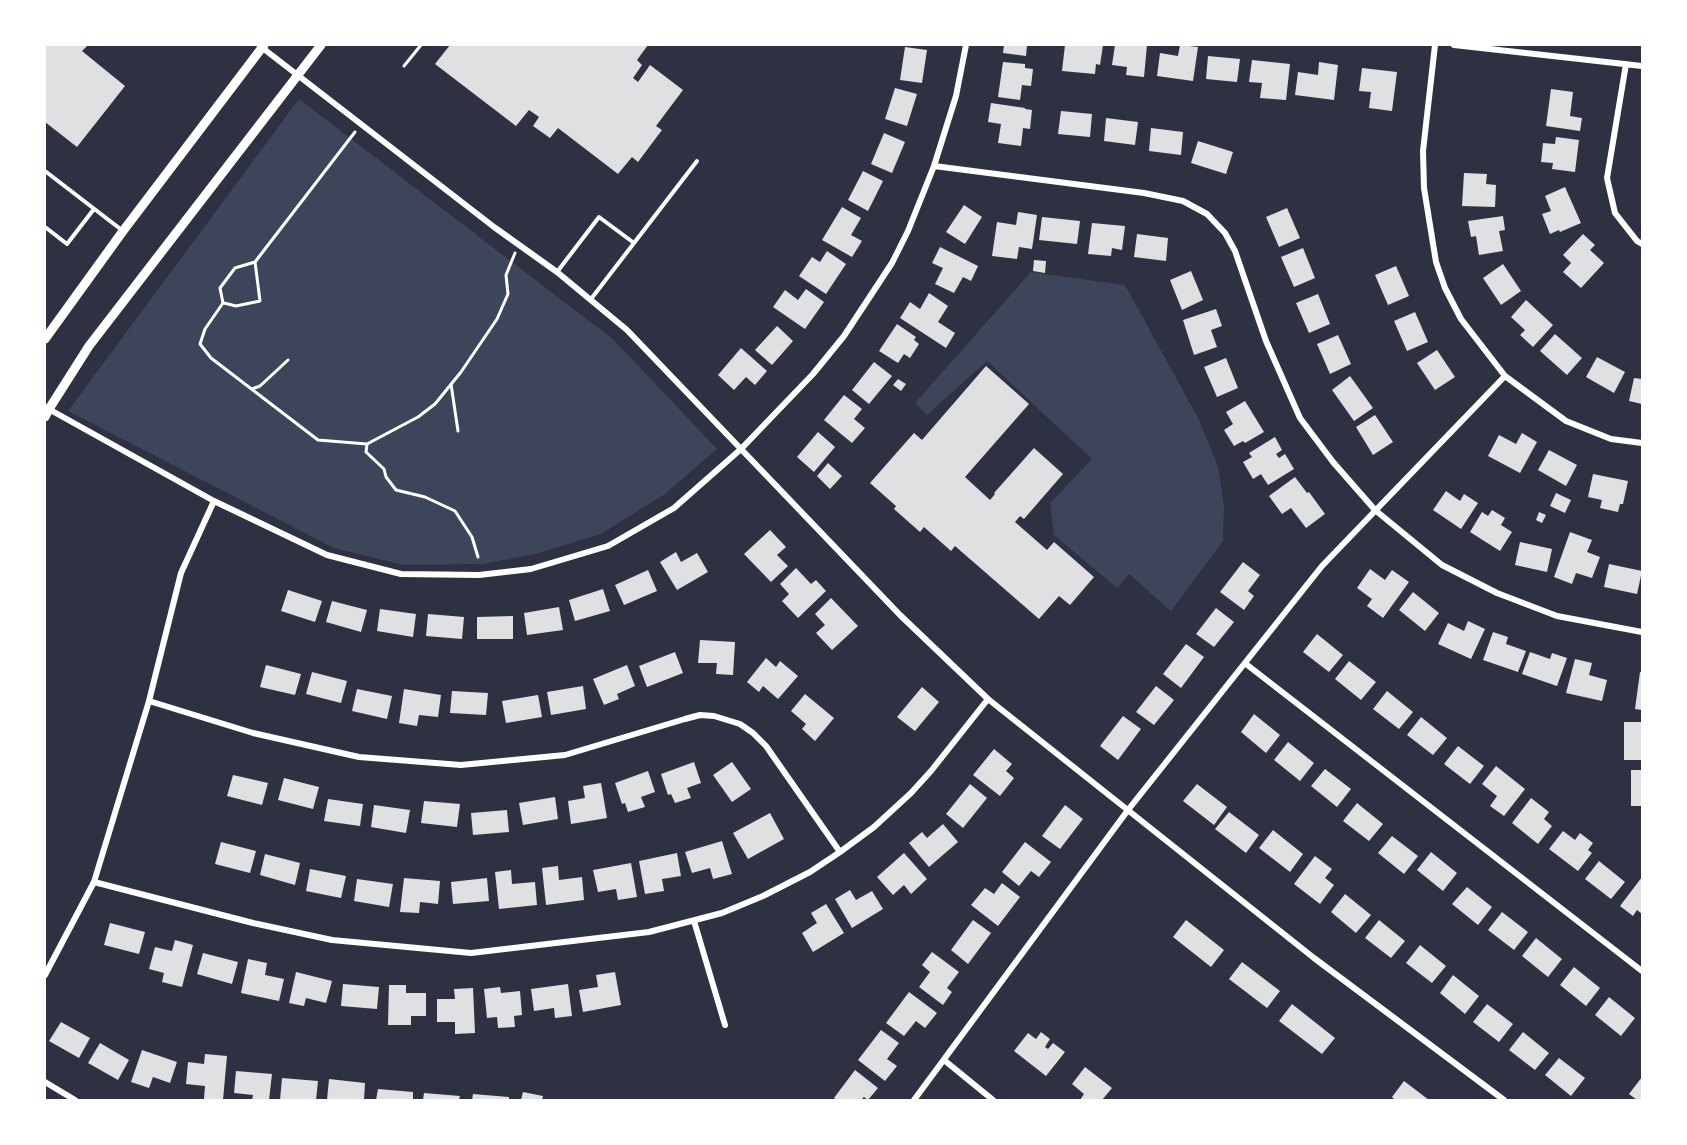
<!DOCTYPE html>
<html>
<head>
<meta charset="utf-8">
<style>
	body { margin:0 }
	#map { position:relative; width:1687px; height:1145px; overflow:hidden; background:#2d3142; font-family:Mulish,sans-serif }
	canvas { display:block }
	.frame { position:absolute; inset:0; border:46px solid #fff; pointer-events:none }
</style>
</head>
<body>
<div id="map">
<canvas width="1687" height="1145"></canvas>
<div class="frame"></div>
</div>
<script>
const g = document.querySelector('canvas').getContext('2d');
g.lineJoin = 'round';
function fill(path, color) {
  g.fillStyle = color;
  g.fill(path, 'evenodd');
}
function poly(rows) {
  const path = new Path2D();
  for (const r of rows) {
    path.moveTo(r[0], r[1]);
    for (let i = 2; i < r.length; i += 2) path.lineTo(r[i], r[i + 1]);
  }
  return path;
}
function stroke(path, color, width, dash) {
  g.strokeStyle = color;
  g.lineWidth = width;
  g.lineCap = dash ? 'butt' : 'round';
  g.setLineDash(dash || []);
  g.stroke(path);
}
const green = poly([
	[299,99,614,340,717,449,665,494,601,534,535,554,483,564,403,565,334,548,68,411],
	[1031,272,1125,285,1198,418,1218,466,1224,506,1223,541,1171,611,1129,574,1117,588,1054,535,1050,503,1092,459,987,361,927,415,915,403]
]);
const building = poly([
	[45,45,88,45,82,51,125,86,77,147,45,122],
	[450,45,648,45,637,60,642,65,633,78,638,82,650,65,683,90,656,126,662,130,638,162,632,157,618,174,558,128,550,138,533,126,539,117,529,110,516,126,435,64],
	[1004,45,1027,45,1026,56,1003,53],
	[1065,45,1103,45,1100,65,1096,64,1095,74,1062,71],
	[1115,45,1147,45,1144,77,1126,75,1127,67,1112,65],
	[1180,45,1198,47,1193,81,1157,76,1160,53,1178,56],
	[905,47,927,50,922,83,900,80],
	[1208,56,1240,59,1237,82,1206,79],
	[1252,60,1290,64,1286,100,1260,98,1262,83,1249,82],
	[1003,62,1025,64,1025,68,1033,69,1031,86,1022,85,1020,100,998,97],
	[1319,62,1338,65,1334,100,1295,95,1298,72,1318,75],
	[1362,68,1397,72,1392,111,1369,108,1371,92,1359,91],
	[895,88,917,94,907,126,885,119],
	[1551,89,1573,92,1570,116,1582,118,1580,131,1546,126],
	[991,103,1025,108,1025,109,1032,110,1030,129,1023,128,1021,146,998,143,1001,124,988,122],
	[1061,111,1092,114,1090,137,1058,134],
	[1106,118,1138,122,1135,145,1104,141],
	[1151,128,1183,132,1181,155,1149,151],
	[884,133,905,142,892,173,871,164],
	[1556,137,1579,140,1575,172,1552,169,1553,163,1541,162,1543,143,1555,144],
	[1198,141,1233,152,1226,174,1191,163],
	[863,171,883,181,868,211,848,200],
	[1464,173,1487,174,1486,184,1496,185,1495,207,1462,206],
	[1565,187,1581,223,1560,232,1559,230,1550,234,1542,214,1551,211,1545,196],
	[964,205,982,217,965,244,946,232],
	[842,207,861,218,851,235,862,241,852,257,822,240],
	[1287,208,1300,238,1279,247,1266,217],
	[1018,212,1037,215,1032,249,1019,247,1017,259,992,256,997,222,1016,225],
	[1503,216,1505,230,1499,231,1503,251,1479,255,1476,236,1471,237,1468,221],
	[1042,217,1080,221,1077,244,1039,240],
	[1092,223,1125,226,1122,250,1112,248,1111,256,1088,254],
	[1137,234,1168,238,1166,261,1134,257],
	[1583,234,1595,245,1590,250,1604,263,1581,288,1563,272,1571,263,1563,255],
	[940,247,978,266,971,281,963,277,954,293,935,284,943,268,932,263],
	[1303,248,1315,278,1294,287,1281,257],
	[827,251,846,264,826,294,799,276,812,257,820,262],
	[1034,260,1046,261,1045,273,1033,271],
	[1503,264,1521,291,1501,305,1483,278],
	[1396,266,1409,296,1388,305,1375,275],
	[1191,271,1203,300,1182,310,1170,280],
	[806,289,824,302,805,329,773,307,785,290,798,300],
	[929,293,948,306,938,322,955,333,946,348,900,318,910,302,920,309],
	[1318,294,1330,324,1309,333,1296,303],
	[1526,300,1553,325,1533,347,1520,335,1525,330,1511,317],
	[1216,309,1222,326,1211,330,1217,347,1194,355,1183,320],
	[1415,312,1428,342,1407,351,1394,321],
	[897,324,916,337,914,340,919,344,910,358,904,354,898,363,879,351],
	[777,326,793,341,772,365,755,350],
	[1555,334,1582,358,1567,375,1540,351],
	[1338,335,1351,364,1330,374,1317,344],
	[741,348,767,371,755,385,746,377,734,390,718,375],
	[1437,350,1455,377,1435,390,1417,363],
	[1597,357,1625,372,1614,393,1586,377],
	[1226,358,1238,388,1217,397,1204,367],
	[874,362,892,376,869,404,852,390],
	[986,366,1029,404,965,477,990,500,995,494,994,493,1034,448,1063,474,1024,519,1020,516,1015,522,1047,550,1054,542,1094,577,1070,605,1059,596,1039,619,955,546,951,551,924,527,920,532,894,509,896,506,870,483,914,433,922,440],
	[1350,376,1373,408,1354,421,1332,390],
	[1634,378,1642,379,1642,404,1629,401],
	[898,379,906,384,901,391,893,385],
	[844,395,862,409,854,419,865,428,852,443,824,420],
	[1245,401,1264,432,1245,443,1243,441,1234,446,1224,430,1233,424,1226,412],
	[1375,415,1393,442,1373,455,1356,427],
	[818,432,835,447,814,472,797,457],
	[1522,433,1537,442,1520,473,1488,456,1499,435,1516,444],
	[1275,437,1282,450,1276,454,1279,458,1285,454,1294,469,1268,485,1261,474,1253,479,1243,462,1252,457,1249,453],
	[1549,450,1577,465,1566,486,1538,470],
	[828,463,842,476,830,489,817,476],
	[1593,474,1628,481,1623,504,1620,504,1618,512,1600,508,1602,500,1588,497],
	[1295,477,1307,493,1309,492,1325,514,1306,528,1291,508,1282,514,1269,496],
	[1446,491,1460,501,1464,494,1478,503,1461,529,1433,510],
	[1556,493,1571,500,1565,513,1550,506],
	[1492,510,1505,518,1501,525,1512,532,1500,551,1470,532,1482,512,1488,516],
	[1539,512,1546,515,1542,523,1536,520],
	[770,530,786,547,777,555,788,566,771,582,744,554],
	[1570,532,1592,540,1587,552,1600,557,1592,578,1576,573,1572,584,1554,577],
	[1520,542,1552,549,1547,572,1515,565],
	[676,552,681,562,697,553,708,572,677,590,660,562],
	[1243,562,1260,575,1248,591,1254,596,1244,610,1220,592],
	[1609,564,1642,571,1637,594,1604,587],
	[796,568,811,584,816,580,826,591,798,618,782,601,789,594,780,584],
	[1370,569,1385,580,1392,570,1409,582,1383,618,1367,606,1372,599,1357,588],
	[648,570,657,591,624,605,615,585],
	[603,589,610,611,575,621,569,600],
	[288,590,322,601,315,622,281,611],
	[1413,592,1439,613,1425,631,1399,610],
	[831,598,858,626,832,650,816,633,825,625,815,614],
	[332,601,367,610,361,632,326,622],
	[559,607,563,630,527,635,524,613],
	[1216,608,1234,622,1214,647,1196,634],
	[380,609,416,614,413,637,377,631],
	[428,614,464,617,462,639,426,636],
	[513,616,513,639,477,639,477,617],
	[1468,621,1485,629,1471,659,1438,644,1448,623,1464,631],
	[1493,632,1508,637,1506,644,1526,651,1518,672,1483,660],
	[1317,634,1343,655,1329,672,1303,652],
	[700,640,735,642,733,675,716,674,717,663,698,663],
	[1186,644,1204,657,1181,688,1163,674],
	[675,652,683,673,647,687,639,666],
	[1530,652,1550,659,1552,653,1567,658,1557,686,1522,674],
	[766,658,776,667,780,661,798,676,778,699,763,686,759,692,747,682],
	[1575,659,1592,663,1589,675,1607,680,1602,701,1566,693],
	[1349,661,1376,682,1361,700,1335,679],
	[266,665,301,674,295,695,260,687],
	[627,665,635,686,617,694,619,699,604,705,593,679],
	[312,672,347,681,341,703,306,694],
	[1640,672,1642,672,1642,710,1635,709],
	[583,686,586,709,551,715,547,692],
	[1156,686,1174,700,1154,725,1136,712],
	[922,687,939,702,915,731,897,717],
	[357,689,392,696,387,719,352,711],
	[404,689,441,695,438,717,419,715,417,726,399,723],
	[452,691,488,693,486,715,450,713],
	[1387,691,1413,712,1399,729,1373,709],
	[805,694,834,718,815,741,802,729,806,724,791,711],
	[538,695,542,717,506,723,502,701],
	[1254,714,1280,735,1266,753,1241,732],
	[1123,716,1141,729,1118,760,1100,746],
	[1421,717,1447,738,1433,755,1407,735],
	[1624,722,1642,722,1642,760,1624,760],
	[1288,742,1314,763,1300,781,1274,760],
	[1458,746,1484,766,1470,784,1444,764],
	[994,749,1012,764,1006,771,1014,778,1000,796,973,775],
	[694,762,701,783,687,788,691,798,675,803,671,794,668,795,661,774],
	[732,762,751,789,732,802,713,775],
	[1496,766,1525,789,1504,816,1490,806,1497,796,1482,784],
	[1325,769,1351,789,1337,807,1311,786],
	[1631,770,1642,770,1642,806,1631,806],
	[648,771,655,792,641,797,645,807,628,812,625,803,622,804,615,783],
	[233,775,268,783,262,805,227,796],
	[284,778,319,787,313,809,278,800],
	[601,783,607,818,571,824,568,801,585,798,583,786],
	[970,784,987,798,963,828,946,814],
	[1197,784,1227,807,1214,825,1183,801],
	[555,797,558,819,523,825,519,803],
	[1531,798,1549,812,1544,819,1552,826,1538,844,1512,823],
	[328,799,363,804,360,826,324,821],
	[424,801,460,804,457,827,421,823],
	[1357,803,1383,824,1369,841,1343,821],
	[374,805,410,810,406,833,371,827],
	[1065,805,1083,819,1060,849,1042,836],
	[507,810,509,832,473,835,471,813],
	[1229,812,1259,835,1246,853,1215,829],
	[770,813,784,839,748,859,733,833],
	[943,824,958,842,929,867,909,843,922,832,927,838],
	[1273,830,1303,854,1290,872,1259,848],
	[1563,831,1575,840,1580,833,1593,843,1588,850,1592,853,1578,871,1549,849],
	[1392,836,1418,856,1404,874,1378,853],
	[722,841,732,874,713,879,710,868,692,873,685,852],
	[221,842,256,851,250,873,215,864],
	[1025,842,1051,862,1039,877,1031,871,1019,886,1002,872],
	[1431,852,1457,873,1443,891,1417,870],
	[677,853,681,876,662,879,664,891,645,894,639,861],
	[904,853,927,879,911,894,904,885,893,895,877,877],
	[265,854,300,863,295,885,260,875],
	[1315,856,1332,869,1325,878,1334,885,1320,904,1294,884],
	[1599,861,1625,882,1611,899,1585,879],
	[631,863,637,897,618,900,616,889,598,892,593,870],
	[558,866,559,880,582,877,584,900,546,905,542,868],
	[310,869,346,876,341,898,306,891],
	[511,870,512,884,535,882,537,905,499,909,495,872],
	[1642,877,1642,914,1637,910,1633,916,1620,906],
	[404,878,440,881,438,904,420,902,419,913,400,912],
	[487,878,489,901,453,904,451,882],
	[357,879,393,884,389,907,354,901],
	[1002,883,1020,897,998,926,971,905,985,888,994,894],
	[1467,887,1492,907,1478,925,1452,904],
	[850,890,856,900,872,891,883,909,852,928,835,899],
	[1345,894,1371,915,1356,933,1331,912],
	[826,904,844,933,813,952,802,933,817,923,811,913],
	[1502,912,1528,932,1514,950,1488,930],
	[973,920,991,933,968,964,951,950],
	[1186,920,1224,950,1211,967,1173,937],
	[1379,920,1405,941,1391,958,1365,938],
	[110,923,145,932,139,954,104,945],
	[1536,938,1562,959,1548,977,1522,956],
	[175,940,193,945,182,987,162,982,164,973,149,969,155,947,172,951],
	[1420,945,1446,966,1432,983,1406,963],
	[932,952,959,972,947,988,952,992,943,1005,919,987,930,972,922,965],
	[203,953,238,962,232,984,197,974],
	[248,959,267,963,265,975,284,979,279,1001,241,993],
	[1242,962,1280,991,1267,1008,1229,979],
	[1574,967,1600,988,1586,1006,1560,985],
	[296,972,332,981,326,1003,306,998,304,1006,289,1003],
	[615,972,621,1005,583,1012,579,990,598,987,596,975],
	[1453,975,1479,996,1465,1014,1440,993],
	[343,984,379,987,377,1009,341,1006],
	[568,984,572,1016,555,1018,554,1008,534,1011,531,989],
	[389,985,406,985,406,993,426,993,426,1016,411,1016,411,1025,388,1025],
	[500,987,501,993,520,991,522,1015,514,1016,515,1027,498,1028,497,1017,487,1018,484,989],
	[473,988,475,1033,455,1034,455,1022,437,1022,437,999,455,999,454,989],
	[909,992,937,1013,925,1028,916,1021,904,1036,886,1023],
	[1609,997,1635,1018,1621,1036,1595,1015],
	[1292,1004,1335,1038,1322,1054,1279,1021],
	[1487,1004,1513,1024,1499,1042,1473,1022],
	[61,1022,90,1038,79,1058,49,1041],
	[881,1030,899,1043,887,1059,897,1066,885,1081,858,1060],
	[1041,1032,1050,1039,1045,1047,1048,1049,1053,1043,1065,1052,1046,1076,1014,1051,1028,1033,1036,1039],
	[1523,1032,1549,1053,1535,1070,1509,1050],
	[100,1043,129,1060,118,1080,88,1063],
	[142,1050,177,1062,170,1083,153,1077,149,1088,131,1082],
	[205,1054,227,1056,223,1100,204,1099,205,1086,186,1084,188,1062,204,1064],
	[1559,1058,1585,1078,1571,1096,1545,1075],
	[1085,1067,1112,1088,1102,1100,1080,1100,1084,1094,1072,1084],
	[855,1070,878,1088,868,1100,864,1097,861,1100,837,1100,834,1098],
	[236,1071,272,1074,269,1100,252,1100,253,1095,234,1093],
	[1642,1077,1642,1100,1637,1100,1629,1094],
	[282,1078,318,1081,316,1100,280,1100],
	[329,1079,365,1083,364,1100,327,1100],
	[1404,1081,1429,1100,1395,1100,1392,1097],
	[378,1089,413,1092,413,1100,376,1100],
	[523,1092,543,1096,542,1100,521,1100],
	[424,1093,460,1096,459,1100,423,1100],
	[473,1094,509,1097,509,1100,472,1100]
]);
const path = poly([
	[404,66,421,45],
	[355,132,255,262,235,268,220,288,223,303,205,329,200,344,211,358,318,440,367,444],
	[224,303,236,306,260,301,255,262],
	[451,384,458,431],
	[252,389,260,386,288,360],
	[478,557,472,537,455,511,425,497,396,490,386,477,384,469,366,452,367,444,418,417,435,404,461,372,497,319,508,294,506,275,515,253]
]);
const service = poly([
	[45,171,123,231],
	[45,227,67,244,94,209],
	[557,272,599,217,634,243],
	[591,299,697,161]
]);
const minor = poly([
	[1435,45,1423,151,1424,188,1436,262,1445,288,1461,319,1505,376,1566,421,1611,439,1642,443],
	[1454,45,1642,66],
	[260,46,494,227,557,272,627,330,900,615,988,699,1314,958,1504,1100],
	[1626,64,1607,178,1615,213,1637,241,1642,244],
	[934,166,1144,193,1183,201,1207,214,1225,233,1235,251,1266,341,1300,418,1333,462,1375,510,1442,565,1497,593,1557,616,1642,632],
	[45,407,214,501,327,555,401,574,479,575,531,569,608,546,674,508,741,449,813,374,844,336,892,263,908,231,934,166,956,96,966,45],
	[1246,664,1642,971],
	[149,701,253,733,359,757,461,765,565,755,685,719,700,715,714,716,740,724,753,733,766,746,840,852],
	[94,882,253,923,332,940,471,953,649,932,722,913,763,896,810,872,840,852,874,827,911,793,931,771,988,699],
	[694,921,725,1025],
	[45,975,94,882,149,701,181,573,214,501],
	[944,1060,993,1100],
	[45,1082,75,1100],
	[914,1100,1128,810,1322,566,1505,376]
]);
const tertiary = poly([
	[45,339,123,231,264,45],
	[45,417,49,409,89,346,321,45]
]);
fill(green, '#3c4559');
fill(building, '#e0e0e3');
stroke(path, '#fff', 3);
stroke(service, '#fff', 4);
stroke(minor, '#fff', 6);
stroke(tertiary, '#fff', 9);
</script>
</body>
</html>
